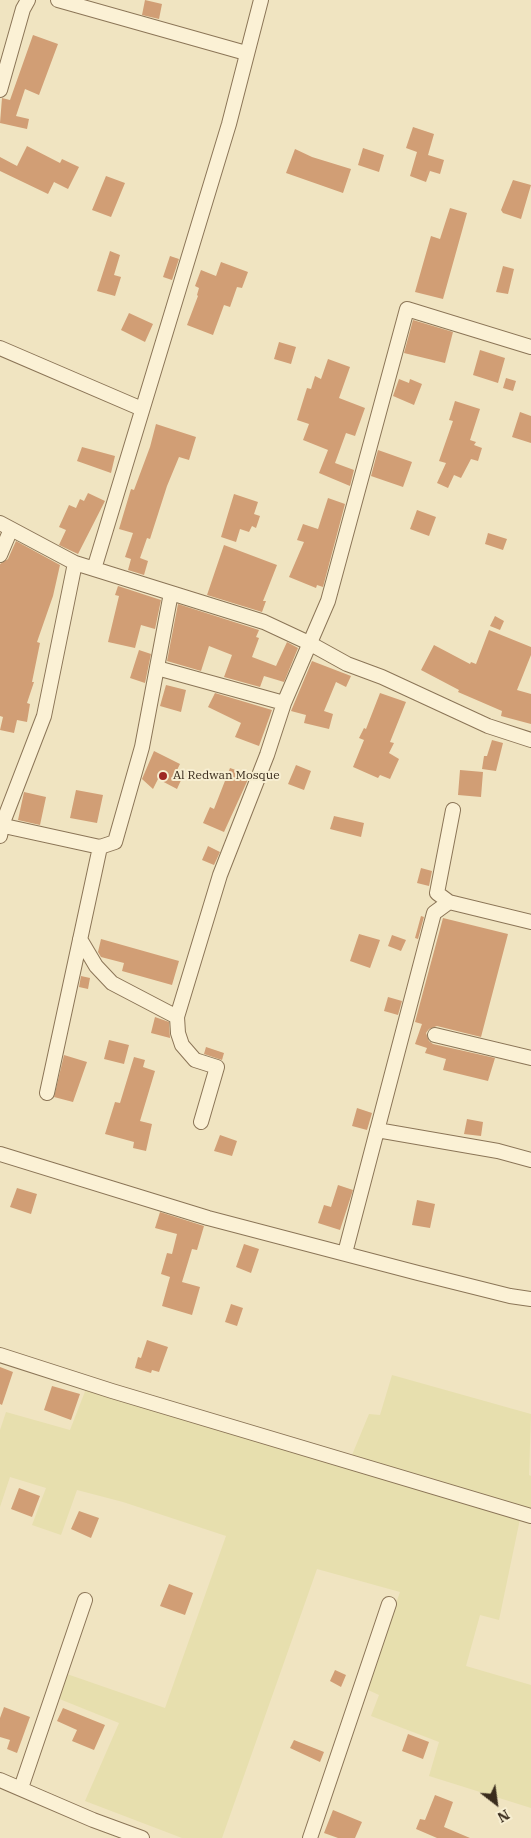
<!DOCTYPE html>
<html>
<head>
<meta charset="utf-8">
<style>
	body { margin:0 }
	#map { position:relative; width:531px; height:1838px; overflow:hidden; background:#f0e4c1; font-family:"IBM Plex Serif",serif }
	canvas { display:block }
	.north { position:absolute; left:471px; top:1778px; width:50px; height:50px; -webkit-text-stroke:4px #f7eed1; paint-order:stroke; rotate:150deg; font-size:14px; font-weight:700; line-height:20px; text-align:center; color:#3a2c1d }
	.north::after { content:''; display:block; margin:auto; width:18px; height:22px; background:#3a2c1d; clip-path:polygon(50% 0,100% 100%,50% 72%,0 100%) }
</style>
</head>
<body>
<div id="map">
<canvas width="531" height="1838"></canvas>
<div class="north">N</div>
</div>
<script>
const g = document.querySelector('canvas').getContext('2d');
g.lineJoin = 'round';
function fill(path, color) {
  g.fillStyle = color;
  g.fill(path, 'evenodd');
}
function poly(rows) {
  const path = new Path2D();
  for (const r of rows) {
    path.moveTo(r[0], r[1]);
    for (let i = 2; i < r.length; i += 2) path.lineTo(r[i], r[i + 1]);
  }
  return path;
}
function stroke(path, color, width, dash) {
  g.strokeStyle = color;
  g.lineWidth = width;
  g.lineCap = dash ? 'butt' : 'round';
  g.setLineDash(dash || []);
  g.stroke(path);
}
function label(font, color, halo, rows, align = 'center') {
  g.font = font + ' "IBM Plex Serif",serif';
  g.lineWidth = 4;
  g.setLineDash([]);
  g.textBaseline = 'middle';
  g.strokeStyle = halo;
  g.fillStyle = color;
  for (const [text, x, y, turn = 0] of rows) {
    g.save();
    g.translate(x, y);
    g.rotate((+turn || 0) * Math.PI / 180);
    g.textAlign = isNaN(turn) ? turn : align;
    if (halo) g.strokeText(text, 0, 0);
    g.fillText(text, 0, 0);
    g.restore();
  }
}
const farmland = poly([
	[392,1375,531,1414,529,1475,531,1476,531,1512,352,1455,369,1414,380,1415],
	[86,1389,520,1519,499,1620,480,1615,466,1666,531,1685,531,1808,429,1776,439,1742,371,1716,379,1695,366,1689,400,1592,317,1569,222,1838,182,1838,85,1801,119,1723,57,1698,64,1673,165,1708,226,1536,123,1502,77,1490,61,1535,32,1525,46,1488,10,1477,0,1507,0,1430,6,1412,70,1430]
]);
const building = poly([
	[145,0,162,4,159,19,142,15],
	[33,35,58,44,39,95,25,89,16,116,29,119,27,129,0,123,2,98,10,100],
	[413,127,434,134,428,155,444,160,440,174,430,171,426,182,410,176,417,152,406,148],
	[27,146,60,163,62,159,79,167,68,189,54,182,48,194,0,171,0,157,17,166],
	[363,148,384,155,379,172,358,165],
	[295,149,312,157,351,169,343,193,286,173],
	[106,176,125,183,111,217,92,210],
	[513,180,531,185,521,219,503,213,501,210],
	[450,208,467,213,443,299,415,292,431,236,440,239],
	[110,251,120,255,114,275,121,277,115,296,97,291],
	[170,256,179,259,172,280,163,277],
	[221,262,248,272,242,288,237,287,230,307,224,305,213,335,187,325,198,296,197,295,199,288,195,286,201,270,216,276],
	[503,266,514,269,508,294,496,292],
	[129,313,153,324,145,342,121,330],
	[413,320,453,332,445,363,404,353],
	[279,342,296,347,291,364,274,359],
	[480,350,505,358,498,383,473,375],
	[328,359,350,367,339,398,365,408,355,436,346,433,335,463,354,470,350,486,319,473,328,450,303,440,309,424,297,420,307,388,311,389,315,376,321,379],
	[506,378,516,381,513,391,503,388],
	[399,379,409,383,410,379,422,384,414,405,393,396],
	[455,401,480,409,470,440,476,442,474,445,482,448,478,461,471,459,461,478,454,475,448,488,437,483,446,463,439,461,453,421,449,420],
	[520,412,531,416,531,443,512,437],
	[156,424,196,437,189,460,179,457,167,486,150,539,147,538,140,558,148,561,144,575,128,570,131,559,125,557,133,533,119,529,131,489,134,490,150,447],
	[82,447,115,456,111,473,77,461],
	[378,450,412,462,403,487,371,476],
	[88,493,105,501,78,554,59,545,66,530,59,527,69,505,76,508,80,499,84,501],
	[234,494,258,502,254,514,260,516,256,528,252,526,249,532,240,529,236,542,221,537],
	[328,498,345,504,323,587,317,585,316,588,289,577,304,542,297,540,303,524,318,529],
	[417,510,436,517,429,536,410,529],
	[488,533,507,539,503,550,485,544],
	[16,541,60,565,53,596,37,642,40,643,32,682,34,682,27,703,30,704,27,722,17,720,14,733,0,730,3,717,0,716,0,564,8,559],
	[224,545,277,565,263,601,266,601,262,612,207,595],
	[118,586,161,600,155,629,141,625,135,648,108,642,119,596,115,595],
	[178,604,259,630,256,637,259,638,252,657,276,666,287,642,298,648,284,682,264,676,260,687,224,677,232,655,209,646,201,671,167,661],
	[495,616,504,621,500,630,490,626],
	[489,630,531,647,531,655,517,690,531,694,531,724,501,716,502,711,458,692,459,690,421,670,434,645,470,664,471,662,476,664],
	[139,650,151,654,145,683,130,678],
	[312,661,351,676,346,687,336,682,324,711,333,714,329,729,304,723,306,715,291,711],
	[166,685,186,690,181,712,160,706],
	[215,693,272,710,259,746,235,737,241,723,208,707],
	[380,693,406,702,390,742,394,743,389,753,399,759,390,779,380,775,378,778,353,767,364,740,359,738,364,728,366,729],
	[492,740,503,743,496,771,482,769,484,756,487,756],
	[154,751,180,764,175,774,182,778,177,789,158,779,153,789,142,779],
	[296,765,311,771,304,790,288,784],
	[230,768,250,775,224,832,203,823,210,807,214,809],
	[460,770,483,772,481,797,458,795],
	[76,790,103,795,97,823,70,818],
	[24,792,46,797,40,825,18,820],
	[334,816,364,823,361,837,330,829],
	[208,846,220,852,214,865,202,860],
	[421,868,432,871,429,886,417,883],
	[421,916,424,917,418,939,415,938],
	[443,918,508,934,481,1037,437,1026,429,1029,426,1033,429,1041,433,1044,495,1058,488,1081,443,1070,446,1059,425,1053,427,1048,415,1044,422,1024,415,1022],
	[359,934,380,940,370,968,350,961],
	[392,935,406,940,401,951,388,946],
	[101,939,179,961,172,985,122,971,124,963,101,957,98,952],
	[81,976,90,978,88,989,79,987],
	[388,997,402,1001,398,1015,384,1011],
	[155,1017,169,1022,170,1038,151,1033],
	[109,1040,129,1045,124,1064,104,1059],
	[206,1047,224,1053,222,1060,204,1054],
	[64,1055,87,1062,73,1102,54,1097],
	[134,1057,145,1060,143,1067,155,1071,140,1121,152,1124,146,1151,133,1148,134,1142,105,1134,115,1102,120,1103],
	[357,1108,372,1113,367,1130,352,1126],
	[467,1119,483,1122,481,1136,464,1134],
	[220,1135,237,1141,232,1156,214,1151],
	[338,1185,353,1190,340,1230,318,1223,324,1205,331,1207],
	[17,1188,37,1194,31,1214,10,1207],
	[417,1200,435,1204,430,1228,412,1225],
	[160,1212,204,1226,197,1250,192,1249,182,1282,200,1287,192,1315,162,1306,170,1277,161,1274,167,1253,172,1254,177,1234,155,1228],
	[244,1244,259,1249,251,1273,236,1267],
	[231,1304,243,1308,237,1326,225,1322],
	[147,1340,168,1347,159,1372,152,1370,151,1373,135,1368,138,1357,141,1358],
	[0,1367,13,1372,2,1405,0,1404],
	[52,1386,80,1394,71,1420,44,1410],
	[19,1488,40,1496,32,1517,11,1509],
	[79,1511,99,1518,91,1538,71,1529],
	[169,1584,193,1593,185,1615,160,1606],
	[335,1670,346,1675,341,1687,330,1681],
	[4,1707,30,1717,17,1753,7,1749,10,1740,0,1737,0,1718],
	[63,1708,105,1725,94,1750,72,1741,77,1730,57,1721],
	[408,1734,429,1742,423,1759,402,1751],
	[294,1740,324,1752,320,1762,290,1748],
	[435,1795,453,1802,444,1827,470,1838,437,1838,416,1829,420,1819,425,1820],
	[333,1810,362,1822,355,1838,338,1838,324,1833]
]);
const minor = poly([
	[58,0,246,53],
	[0,90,23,9,28,0],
	[0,348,142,409],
	[0,523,75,563,264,622,309,643,347,664,382,677,488,726,531,740],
	[0,555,11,529],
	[94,569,229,124,261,0],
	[157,668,284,703],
	[453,810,437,893,449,902,531,922],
	[0,825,100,847,115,842,142,747,171,593],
	[0,836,2,825,44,716,75,563],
	[80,939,96,966,112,983,177,1017],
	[435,1035,531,1058],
	[47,1093,100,847],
	[201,1122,217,1067,195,1060,182,1045,178,1033,177,1017,220,875,267,755,284,703,328,601,407,309,531,347],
	[377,1130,498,1151,531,1160],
	[0,1154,208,1218,418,1273,510,1296,531,1299],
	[345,1253,434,913,449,902],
	[0,1355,112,1391,531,1516],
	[0,1780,93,1820,142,1838],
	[21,1788,85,1600],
	[310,1838,389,1604]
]);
const markers = [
	[163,776,5,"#9e2724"]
];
const poiNames = [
	["Al Redwan Mosque",173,776]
];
fill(farmland, '#e7dfae');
fill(building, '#d19e75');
stroke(minor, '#8b7557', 16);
stroke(minor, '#fbf1d5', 14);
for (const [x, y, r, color] of markers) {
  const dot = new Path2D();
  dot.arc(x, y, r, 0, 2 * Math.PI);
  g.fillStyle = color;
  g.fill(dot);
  stroke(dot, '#f7eed1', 2);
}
label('12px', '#3a2c1d', '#f7eed1', poiNames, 'left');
</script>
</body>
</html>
